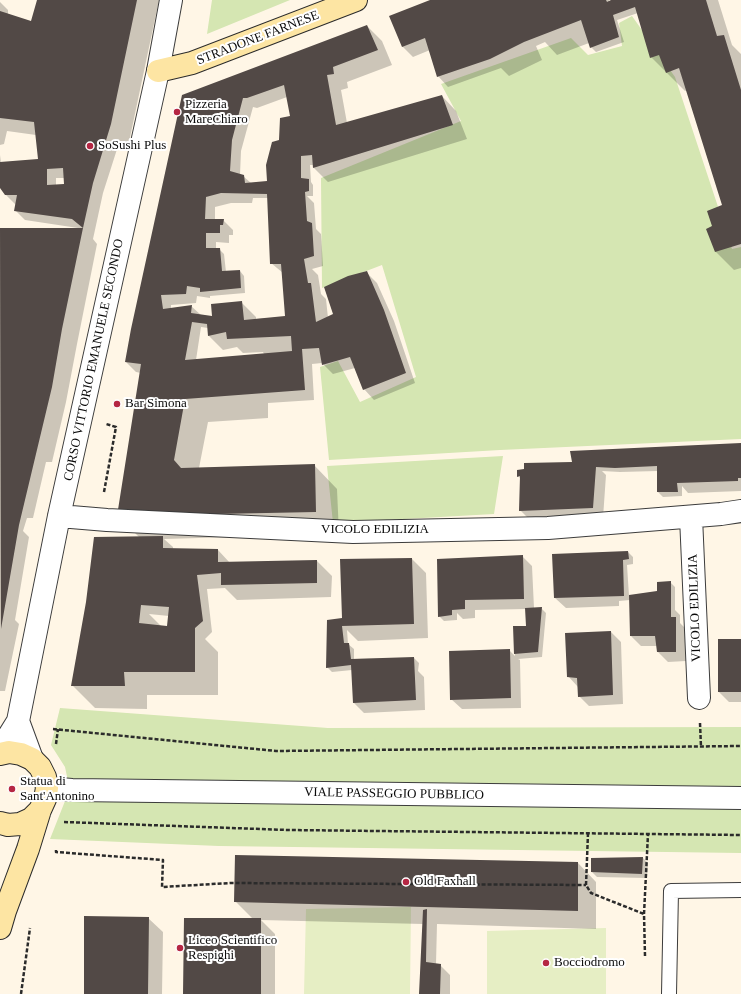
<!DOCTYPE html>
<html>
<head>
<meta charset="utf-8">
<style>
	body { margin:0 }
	canvas { display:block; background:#fff6e6 }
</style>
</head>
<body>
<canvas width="741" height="994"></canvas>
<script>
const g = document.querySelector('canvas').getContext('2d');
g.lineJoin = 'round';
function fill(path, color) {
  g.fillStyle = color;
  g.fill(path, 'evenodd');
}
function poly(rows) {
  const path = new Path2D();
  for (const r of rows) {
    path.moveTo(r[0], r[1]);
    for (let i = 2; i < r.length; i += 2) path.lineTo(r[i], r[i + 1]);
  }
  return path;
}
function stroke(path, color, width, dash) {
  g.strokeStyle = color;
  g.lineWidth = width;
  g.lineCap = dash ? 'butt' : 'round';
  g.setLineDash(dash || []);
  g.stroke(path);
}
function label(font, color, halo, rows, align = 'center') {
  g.font = font + ' Georgia,serif';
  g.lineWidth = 4;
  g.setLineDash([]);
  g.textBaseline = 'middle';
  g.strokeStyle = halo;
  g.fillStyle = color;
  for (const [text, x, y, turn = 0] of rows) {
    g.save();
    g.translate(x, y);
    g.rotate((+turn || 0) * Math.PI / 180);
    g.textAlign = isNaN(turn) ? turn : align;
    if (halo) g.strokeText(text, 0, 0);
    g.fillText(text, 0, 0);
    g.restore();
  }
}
const green = poly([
	[212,0,290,0,207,34],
	[632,16,675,77,732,249,741,247,741,439,500,450,329,460,320,367,338,361,360,402,416,377,382,265,322,288,321,178,461,121,441,84,571,38,588,55,622,46,619,23],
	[503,456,494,514,333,523,327,466],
	[60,708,328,728,741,727,741,853,219,846,50,839,67,796,68,781,65,767,51,745]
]);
const pitch = poly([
	[411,907,410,994,304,994,306,909],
	[606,928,606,994,487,994,487,931]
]);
const shadow = poly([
	[38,0,159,0,129,142,119,143,103,193,93,239,97,244,77,344,66,402,52,462,46,462,33,518,27,518,23,531,29,537,15,620,19,624,5,691,0,691,0,229,78,229,78,228,25,220,15,210,16,205,6,195,0,169,0,155,1,163,39,160,36,135,7,131,4,144,0,145,0,2,8,10,8,15,32,22],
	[56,178,64,178,65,185,56,186],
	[433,0,609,0,609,2,614,0,718,0,732,45,741,54,741,268,734,270,716,252,707,230,714,226,723,205,687,90,685,91,651,57,638,13,617,20,624,42,596,52,591,47,589,43,557,55,545,42,536,46,542,60,509,76,501,68,448,87,438,76,430,50,413,57,402,46],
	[367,26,382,41,392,65,347,82,348,88,341,90,347,123,442,96,456,111,467,139,328,182,314,168,314,165,310,165,311,182,313,185,313,196,307,196,314,203,316,229,321,234,323,266,312,269,318,275,321,294,326,299,328,318,335,314,366,272,377,283,394,321,415,383,374,400,364,389,355,368,333,374,322,363,312,364,314,400,268,403,268,418,208,422,199,468,314,465,337,489,339,534,164,539,173,547,173,550,218,550,230,563,317,561,332,576,331,597,237,600,225,588,207,589,212,632,205,639,218,652,218,695,147,695,147,709,95,708,72,685,139,537,118,516,141,373,136,372,126,362,132,329,183,96],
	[287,97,291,117,280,141,269,182,251,183,243,176,240,175,241,151,253,107,257,108],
	[253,198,269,198,271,263,283,273,286,317,256,319,256,317,241,302,211,317,201,315,191,306,171,309,171,305,196,303,197,296,210,298,210,296,245,293,244,276,240,271,226,272,224,254,219,249,216,249,216,242,229,243,229,235,233,235,233,230,223,220,215,220,215,207,231,203,252,203],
	[201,327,208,328,208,335,223,350,237,347,243,353,263,352,264,354,196,360],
	[149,614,169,616,168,626,161,626],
	[741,444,741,491,688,493,682,486,682,496,663,497,658,492,658,471,620,472,602,471,606,475,603,518,530,520,520,510,521,479,518,476,573,463],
	[628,552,633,557,633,564,627,565,629,596,656,592,670,582,675,587,675,610,680,615,680,623,685,628,686,661,668,662,658,652,657,646,641,646,631,636,630,600,619,601,619,606,566,608,555,598,553,555],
	[522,556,532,566,534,608,541,608,546,613,542,657,518,659,520,660,521,708,462,709,451,699,509,650,515,656,514,627,527,627,526,609,475,610,475,618,463,619,457,613,457,620,444,621,439,616],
	[412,559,426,573,428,638,358,641,347,630,348,644,354,649,354,659,414,658,419,663,418,671,424,677,425,710,364,713,354,703,352,670,332,672,327,667,342,619],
	[611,632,621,642,623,704,589,706,579,696,578,687,568,676],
	[741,640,741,702,729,702,719,692],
	[643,858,648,863,647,878,597,877,592,872],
	[578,863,596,882,596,929,437,924,436,964,440,965,450,975,450,994,420,994,423,924,261,920,275,934,275,994,184,994,253,919,235,901],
	[148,918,163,932,162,994,85,994]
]);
const building = poly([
	[37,0,137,0,111,124,93,183,83,228,62,329,52,387,19,525,1,629,0,228,83,228,72,219,14,211,17,195,5,195,0,188,0,162,38,159,34,122,0,118,0,11,31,21],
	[63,168,64,184,47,185,47,169],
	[430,0,606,0,607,2,611,0,706,0,717,36,724,35,741,90,741,244,715,252,706,229,712,226,707,211,722,205,679,68,666,73,659,55,650,58,635,7,613,15,619,37,590,48,581,20,524,42,490,59,437,77,425,38,402,47,389,16],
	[367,25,378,50,333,67,334,74,327,75,336,125,442,95,453,125,313,168,312,155,301,156,301,178,309,179,309,191,305,192,307,221,312,223,314,256,304,259,308,283,311,283,316,322,333,314,324,287,348,276,367,271,384,310,406,373,363,390,350,357,322,365,319,348,302,349,305,390,185,399,174,460,181,468,315,464,316,512,117,516,141,364,125,362,131,329,182,95],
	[284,85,290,116,280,118,279,140,272,142,266,165,267,181,245,183,244,175,230,171,232,140,243,98,247,98],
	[221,193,267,194,270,264,281,264,285,316,244,320,242,301,211,304,212,316,191,313,192,305,163,309,161,295,186,294,187,286,200,288,200,292,241,288,240,270,222,271,220,248,206,248,206,233,220,233,220,225,223,225,224,219,205,219,206,197],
	[192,322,207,324,208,336,226,332,227,339,291,336,292,351,185,360],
	[741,443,741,478,738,478,738,481,677,483,678,492,657,492,657,466,615,468,596,467,593,508,519,511,520,476,517,477,517,470,524,469,524,463,572,462,570,451],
	[163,536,163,548,218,549,218,562,317,560,317,583,221,585,221,573,197,575,203,621,195,628,195,672,124,672,125,686,71,686,86,602,94,537],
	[141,605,169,607,167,626,139,623],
	[628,551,629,559,623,560,624,596,554,598,552,554],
	[523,555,524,599,465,600,465,609,452,610,452,615,438,617,437,559],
	[412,558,414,624,342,626,344,643,349,643,351,659,414,657,416,700,353,703,351,665,326,668,327,620,342,618,340,559],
	[671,581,671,617,676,617,676,652,657,652,655,636,630,636,629,595,657,591,657,582],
	[542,607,538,652,514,654,513,626,526,626,525,608],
	[611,631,613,695,578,697,577,678,567,677,565,633],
	[718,639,741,639,741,692,718,692],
	[510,649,511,698,450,700,449,651],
	[235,855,578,862,578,911,234,902],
	[643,857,642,874,591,872,591,858],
	[427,909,426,962,441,964,440,994,419,994,423,910],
	[84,916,149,917,148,994,84,994],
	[184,918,261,918,261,994,183,994]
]);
const path = poly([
	[104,492,116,427,106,424],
	[700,723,701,747],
	[53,729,276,751,741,746],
	[56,744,58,729],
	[64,822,288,830,741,835],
	[588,833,586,885,591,893,644,914],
	[56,850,56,852,163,860,162,887,230,883,586,885],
	[645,956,644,914,648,834],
	[21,994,30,928]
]);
const lane = poly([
	[669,994,671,891,741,890]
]);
const street = poly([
	[59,516,107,520,353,532,548,528,721,514,741,511],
	[691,517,699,698],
	[18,721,32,759],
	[0,750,18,721,59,516,158,71,171,0],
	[47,788,72,790,741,798]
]);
const secondary = poly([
	[158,71,192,63,356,0],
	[0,754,9,752,21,754,32,759,40,767,45,777,47,788,45,799,40,810,28,849,5,911,0,928],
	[0,823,8,825,20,824,31,819,40,810]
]);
const markers = [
	[177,112,4,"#b52643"],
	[90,146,4,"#b52643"],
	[117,404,4,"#b52643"],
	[12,789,4,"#b52643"],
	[406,882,4,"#b52643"],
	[180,948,4,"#b52643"],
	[546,963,4,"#b52643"]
];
const streetNames = [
	["STRADONE FARNESE",258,38,-21],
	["CORSO VITTORIO EMANUELE SECONDO",94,360,-78],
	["VICOLO EDILIZIA",375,530],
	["VICOLO EDILIZIA",695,608,-92],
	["VIALE PASSEGGIO PUBBLICO",394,794,1]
];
const poiNames = [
	["Pizzeria",185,105],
	["MareChiaro",185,120],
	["SoSushi Plus",98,146],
	["Bar Simona",125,404],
	["Statua di",20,782],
	["Sant'Antonino",20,797],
	["Old Faxhall",414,882],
	["Liceo Scientifico",188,941],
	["Respighi",188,956],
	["Bocciodromo",554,963]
];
fill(green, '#d5e6b2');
fill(pitch, '#e6eec4');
fill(shadow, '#0003');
fill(building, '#524946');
stroke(lane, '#3c3c3c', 16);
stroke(street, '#3c3c3c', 24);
stroke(secondary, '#2b2b2b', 24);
stroke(path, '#2b2b2b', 2.5, [4, 2]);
stroke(lane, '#fff', 14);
stroke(street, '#fff', 22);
stroke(secondary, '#fde5a3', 22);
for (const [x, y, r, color] of markers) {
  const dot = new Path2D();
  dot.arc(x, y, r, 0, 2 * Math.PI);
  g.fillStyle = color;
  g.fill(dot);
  stroke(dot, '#fff', 1.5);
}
label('13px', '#090909', '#fff', streetNames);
label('13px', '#090909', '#fff', poiNames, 'left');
</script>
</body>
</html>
